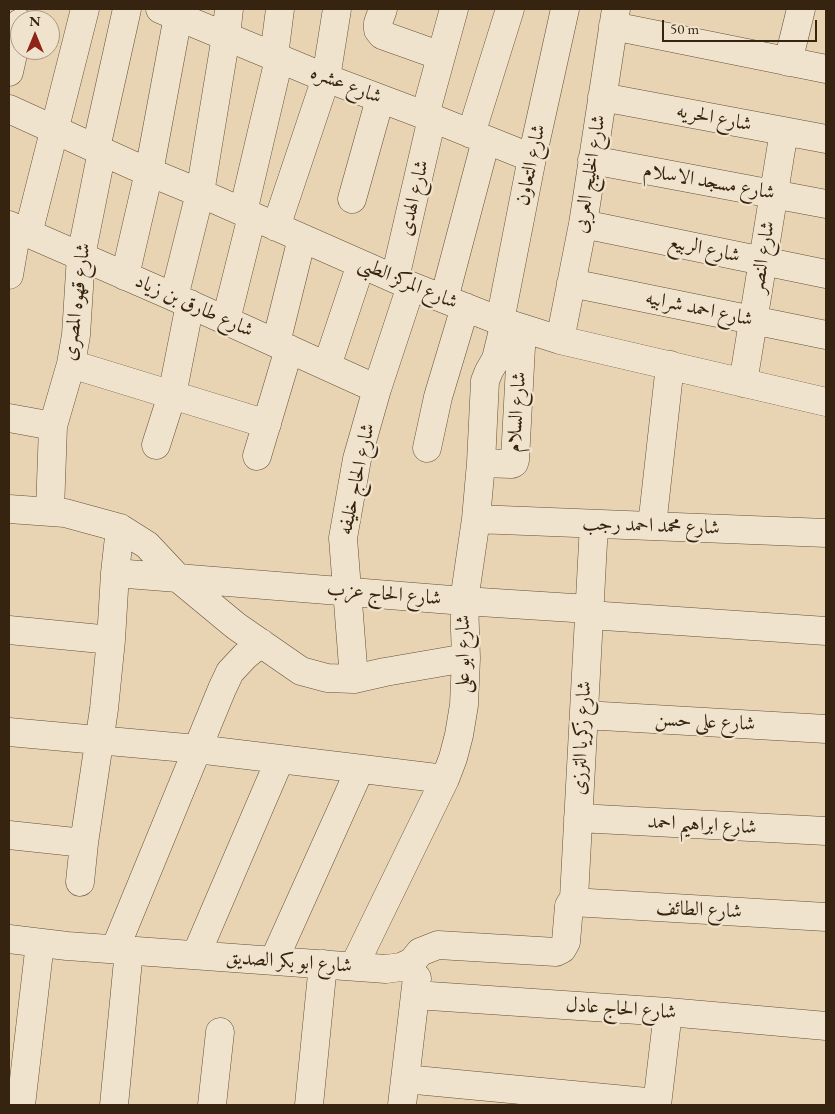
<!DOCTYPE html>
<html>
<head>
<meta charset="utf-8">
<style>
	body { margin:0 }
	#map { position:relative; width:835px; height:1114px; overflow:hidden; background:#e8d4b2; font-family:"EB Garamond",serif }
	canvas { display:block }
	.frame { position:absolute; inset:0; border:10px solid #372410; pointer-events:none }
	.north { position:absolute; left:10px; top:10px; width:50px; height:50px; box-sizing:border-box; background:#f0e3cd; border:1px solid #a69781; border-radius:50%; rotate:0deg; font-size:14px; font-weight:700; line-height:20px; text-align:center; color:#372410 }
	.north::after { content:''; display:block; margin:auto; width:18px; height:22px; background:#8f2418; clip-path:polygon(50% 0,100% 100%,50% 72%,0 100%) }
	.scale { position:absolute; left:662px; top:20px; width:155px; height:22px; box-sizing:border-box; border:2px solid #372410; border-top:0; padding-left:6px; font-size:15px; line-height:18px; white-space:nowrap; color:#372410; -webkit-text-stroke:4px #f0e3cd; paint-order:stroke }
</style>
</head>
<body>
<div id="map">
<canvas width="835" height="1114"></canvas>
<div class="frame"></div>
<div class="north">N</div>
<div class="scale">50 m</div>
</div>
<script>
const g = document.querySelector('canvas').getContext('2d');
g.lineJoin = 'round';
function poly(rows) {
  const path = new Path2D();
  for (const r of rows) {
    path.moveTo(r[0], r[1]);
    for (let i = 2; i < r.length; i += 2) path.lineTo(r[i], r[i + 1]);
  }
  return path;
}
function stroke(path, color, width, dash) {
  g.strokeStyle = color;
  g.lineWidth = width;
  g.lineCap = dash ? 'butt' : 'round';
  g.setLineDash(dash || []);
  g.stroke(path);
}
function label(font, color, halo, rows, align = 'center') {
  g.font = font + ' "EB Garamond",Amiri,serif';
  g.lineWidth = 4.5;
  g.setLineDash([]);
  g.textBaseline = 'middle';
  g.strokeStyle = halo;
  g.fillStyle = color;
  for (const [text, x, y, turn = 0] of rows) {
    g.save();
    g.translate(x, y);
    g.rotate((+turn || 0) * Math.PI / 180);
    g.textAlign = isNaN(turn) ? turn : align;
    if (halo) g.strokeText(text, 0, 0);
    g.fillText(text, 0, 0);
    g.restore();
  }
}
const minor = poly([
	[160,9,326,78,432,118,532,158],
	[383,9,378,23,378,30,382,35,441,56],
	[613,26,826,69],
	[274,56,280,9],
	[788,62,801,9],
	[9,72,20,23],
	[602,97,826,139],
	[9,109,132,165,200,193,411,286,500,321,560,340,826,402],
	[425,115,454,9],
	[471,134,510,9],
	[96,148,127,9],
	[592,160,826,204],
	[352,199,380,99],
	[243,212,279,59],
	[583,224,826,274],
	[9,225,174,297,377,389],
	[276,227,326,78,337,9],
	[28,234,85,9],
	[9,275,17,229],
	[125,276,149,172,178,16],
	[395,278,432,118],
	[571,283,826,335],
	[174,297,200,193,226,36,229,9],
	[444,299,486,140],
	[226,320,252,216],
	[500,321,532,158,565,9],
	[560,340,583,224,616,9],
	[276,343,302,238],
	[71,364,267,424],
	[327,366,361,264],
	[743,383,784,131],
	[9,418,53,426],
	[156,445,172,395,190,304],
	[427,448,438,397,465,307],
	[257,456,289,349],
	[481,463,512,464,514,463,515,460,522,328],
	[9,509,65,513,120,528,147,545,178,578,236,626,301,671,327,678,354,679,385,672,466,658],
	[50,511,53,426,71,364,76,335,81,256,102,151],
	[476,519,826,533],
	[652,526,670,365],
	[115,573,464,601,589,609],
	[589,615,826,631],
	[9,630,111,640],
	[354,679,343,538,357,459,377,389,411,286],
	[584,715,826,729],
	[9,732,197,749,445,779],
	[578,818,826,831],
	[9,835,84,843],
	[80,882,84,843,104,709,111,640,115,573,120,528],
	[572,902,826,917],
	[9,939,67,946,386,969,401,967,412,962,420,952,438,945,556,952,562,949,566,942,569,906,574,898,594,524],
	[115,949,222,689,230,672,245,656,261,643],
	[196,955,280,759],
	[274,960,360,769],
	[354,966,445,779,453,758,459,735,464,705,466,658,464,601,476,519,481,463,485,381,489,371,496,359,505,322],
	[415,995,668,1012,826,1026],
	[405,1079,657,1103],
	[21,1105,40,943],
	[114,1105,129,950],
	[212,1105,220,1032],
	[309,1105,323,964],
	[402,1105,417,978],
	[657,1105,668,1012]
]);
const streetNames = [
	["شارع عشره",346,85,21],
	["شارع الحريه",714,118,11],
	["شارع التعاون",531,165,-78],
	["شارع الخليج العربى",590,174,-81],
	["شارع مسجد الاسلام",709,182,10],
	["شارع الهدى",414,198,-77],
	["شارع الربيع",704,249,12],
	["شارع النصر",763,257,-81],
	["شارع المركز الطبى",408,283,23],
	["شارع قهوه المصرى",77,302,-83],
	["شارع طارق بن زياد",194,306,24],
	["شارع احمد شرابيه",699,309,12],
	["شارع السلام",517,412,-86],
	["شارع الحاج خليفه",357,479,-78],
	["شارع محمد احمد رجب",651,526,2],
	["شارع الحاج عزب",384,594,5],
	["شارع ابو على",464,654,-90],
	["شارع على حسن",705,722,3],
	["شارع زكريا الترزى",582,738,-87],
	["شارع ابراهيم احمد",702,825,3],
	["شارع الطائف",699,910,3],
	["شارع ابو بكر الصديق",289,962,4],
	["شارع الحاج عادل",621,1009,4]
];
stroke(minor, '#635038', 29);
stroke(minor, '#f0e3cd', 28);
label('20px', '#372410', '#f0e3cd', streetNames);
</script>
</body>
</html>
